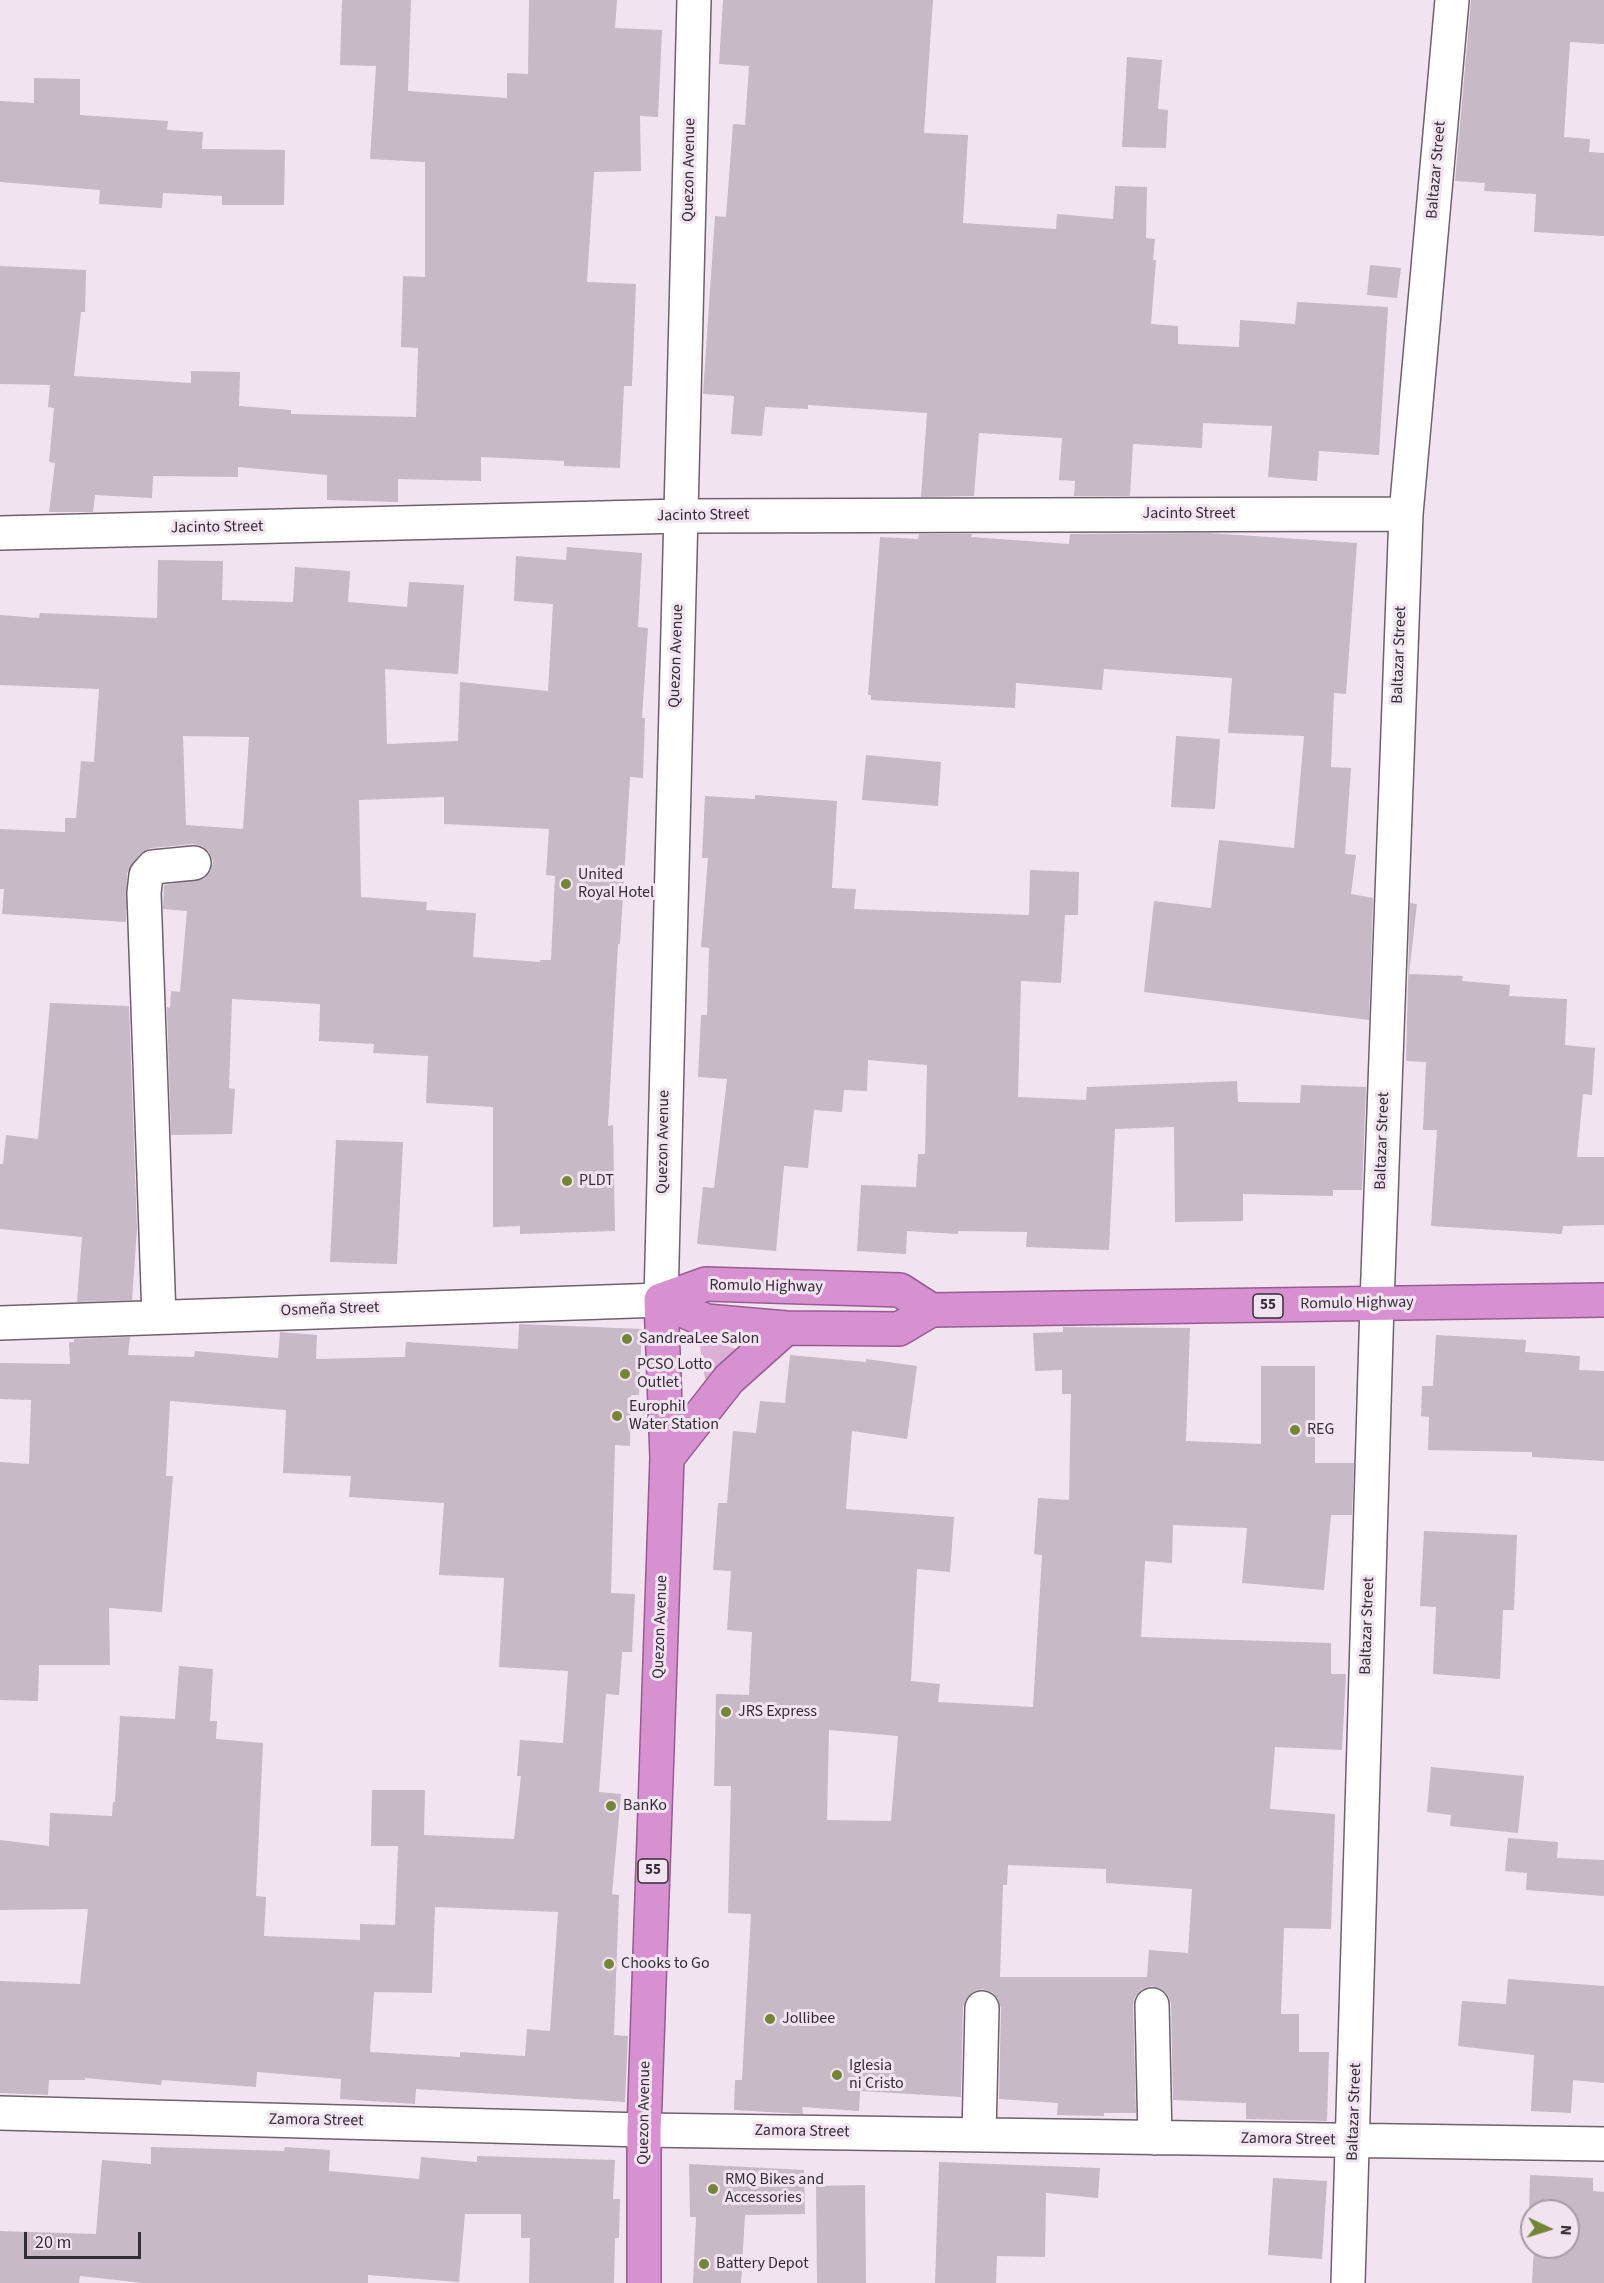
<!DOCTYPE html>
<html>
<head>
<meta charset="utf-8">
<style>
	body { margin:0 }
	#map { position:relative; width:1604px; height:2283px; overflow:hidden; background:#f2e3f0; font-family:"Source Sans 3",sans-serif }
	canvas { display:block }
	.north { position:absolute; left:1520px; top:2199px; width:60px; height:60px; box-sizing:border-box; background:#f2e3f0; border:2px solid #a69ba4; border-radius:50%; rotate:94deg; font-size:16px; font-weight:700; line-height:24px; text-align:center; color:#332e33 }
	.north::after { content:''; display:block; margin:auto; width:21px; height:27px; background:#748636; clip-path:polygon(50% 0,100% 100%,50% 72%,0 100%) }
	.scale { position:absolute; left:24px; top:2232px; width:117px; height:27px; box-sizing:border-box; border:3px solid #332e33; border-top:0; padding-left:8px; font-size:18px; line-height:21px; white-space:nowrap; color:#332e33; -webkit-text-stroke:4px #f2e3f0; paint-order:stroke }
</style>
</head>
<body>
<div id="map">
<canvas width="1604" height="2283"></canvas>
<div class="north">N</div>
<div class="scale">20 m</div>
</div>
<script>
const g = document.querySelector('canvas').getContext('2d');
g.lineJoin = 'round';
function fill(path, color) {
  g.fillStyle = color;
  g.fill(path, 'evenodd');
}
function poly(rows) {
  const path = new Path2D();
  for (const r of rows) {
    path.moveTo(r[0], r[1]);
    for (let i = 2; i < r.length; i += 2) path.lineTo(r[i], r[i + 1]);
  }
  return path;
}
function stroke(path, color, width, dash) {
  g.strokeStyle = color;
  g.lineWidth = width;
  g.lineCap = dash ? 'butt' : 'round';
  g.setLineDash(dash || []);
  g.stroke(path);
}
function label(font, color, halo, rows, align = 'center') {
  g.font = font + ' "Source Sans 3",sans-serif';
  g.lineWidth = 6;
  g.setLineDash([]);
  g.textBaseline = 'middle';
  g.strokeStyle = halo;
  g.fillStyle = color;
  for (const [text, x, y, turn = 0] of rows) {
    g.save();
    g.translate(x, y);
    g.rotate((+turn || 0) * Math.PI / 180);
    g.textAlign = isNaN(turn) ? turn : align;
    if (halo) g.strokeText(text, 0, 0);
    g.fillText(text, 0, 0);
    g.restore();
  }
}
const green = poly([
	[702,1337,739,1350,709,1382,705,1379,699,1339]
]);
const building = poly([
	[342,0,411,0,408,91,507,98,507,73,528,74,529,0,617,0,615,28,662,30,658,117,640,116,641,171,594,172,587,282,636,284,632,386,624,386,620,468,564,466,564,461,481,457,481,481,398,479,398,502,327,500,327,475,238,467,238,477,153,476,152,498,95,495,93,512,49,512,55,463,49,462,54,408,48,407,50,385,0,384,0,266,86,270,85,312,81,312,74,376,191,383,191,371,240,372,239,406,291,410,291,414,416,417,418,348,401,347,403,276,425,277,425,162,370,159,376,66,340,65],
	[723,0,933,0,924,133,968,135,963,223,1056,229,1057,214,1113,219,1115,186,1147,187,1146,238,1155,239,1153,260,1156,260,1151,324,1178,326,1178,344,1239,347,1240,320,1295,324,1297,302,1388,307,1379,455,1319,451,1317,481,1268,477,1272,426,1203,423,1202,448,1133,444,1130,496,1074,496,1075,481,1059,480,1062,438,979,433,974,496,921,497,927,413,808,405,808,409,765,407,762,436,731,434,734,396,703,394,715,216,726,217,733,124,745,125,749,66,719,64],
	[1471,0,1604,0,1604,44,1570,42,1564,137,1590,139,1589,152,1604,153,1604,236,1534,232,1536,194,1484,191,1485,183,1455,181],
	[1127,57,1162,60,1158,109,1168,110,1166,148,1122,147],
	[34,78,80,79,80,115,168,121,167,130,203,132,202,149,285,150,284,205,222,205,222,196,163,193,162,208,99,204,100,190,0,182,0,101,34,103],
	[1370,265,1401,268,1397,298,1367,295],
	[1209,533,1357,543,1346,694,1334,693,1331,767,1351,768,1345,854,1356,855,1351,894,1373,898,1369,1020,1144,992,1154,901,1211,908,1219,840,1294,848,1304,736,1228,733,1232,678,1104,669,1102,690,1016,683,1015,708,871,700,871,695,868,695,880,537,918,539,919,534,972,534,971,537,1069,544,1070,534],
	[567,547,642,553,638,627,648,628,642,718,645,718,643,778,630,777,620,944,618,944,608,1126,613,1125,615,1231,520,1234,520,1226,493,1227,493,1107,426,1103,428,1056,373,1053,374,1044,319,1041,320,1004,232,999,229,1088,235,1089,232,1134,171,1135,167,1007,170,1008,171,991,180,992,187,911,163,909,164,885,204,879,211,871,213,861,209,852,202,846,193,844,151,848,140,854,127,873,126,922,2,914,4,889,0,889,0,829,65,832,65,818,76,818,81,761,94,762,99,689,0,685,0,615,39,618,40,613,157,618,158,560,223,561,222,600,293,602,295,567,350,571,348,602,407,607,409,582,464,585,458,674,385,669,387,744,458,741,460,682,548,691,553,604,514,601,516,556,566,560],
	[183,736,249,737,243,829,186,825],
	[444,797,444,824,549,829,546,875,555,876,551,960,540,960,540,962,473,957,476,913,426,910,427,902,361,897,359,800],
	[1176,736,1220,739,1215,809,1171,807],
	[866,755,941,762,938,806,862,800],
	[755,795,837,801,832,888,856,889,854,909,1029,915,1030,870,1079,872,1078,915,1065,915,1061,983,1021,981,1018,1097,1086,1100,1087,1087,1237,1081,1238,1102,1300,1103,1301,1085,1366,1087,1362,1190,1333,1190,1333,1196,1243,1194,1243,1221,1175,1222,1174,1127,1115,1129,1109,1250,1026,1247,1027,1232,958,1231,958,1234,907,1231,906,1254,857,1251,861,1185,916,1187,918,1154,925,1154,927,1065,868,1060,867,1091,844,1090,842,1112,814,1110,808,1168,784,1166,776,1251,697,1244,703,1187,714,1188,727,1079,698,1077,701,1015,707,1015,709,948,701,947,708,858,702,858,705,796,755,799],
	[1410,903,1417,904,1409,974,1463,976,1462,981,1510,985,1509,996,1567,999,1565,1045,1595,1048,1592,1095,1583,1094,1577,1157,1604,1157,1604,1225,1563,1226,1562,1234,1431,1226,1437,1130,1423,1130,1426,1062,1406,1061],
	[50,1003,129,1006,137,1229,132,1300,77,1302,82,1237,0,1229,0,1164,3,1164,6,1135,38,1139],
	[336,1140,403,1142,397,1264,330,1262],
	[519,1324,642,1329,639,1395,631,1395,630,1446,615,1445,611,1593,635,1594,632,1652,622,1652,619,1695,606,1694,599,1792,621,1794,612,1894,619,1895,614,2035,628,2036,625,2102,416,2089,415,2104,340,2099,341,2079,257,2072,256,2087,162,2080,161,2085,85,2078,85,2080,49,2080,48,2095,0,2093,0,1981,80,1984,88,1909,0,1910,0,1840,49,1846,50,1813,112,1816,113,1802,115,1802,120,1716,175,1719,179,1666,213,1669,210,1721,217,1721,216,1739,263,1743,256,1896,266,1897,264,1936,360,1940,360,1924,395,1925,398,1846,371,1846,372,1790,425,1790,424,1835,514,1839,521,1776,517,1776,520,1740,563,1743,568,1671,499,1667,504,1578,439,1575,444,1503,349,1497,351,1476,283,1473,286,1410,170,1401,166,1476,173,1476,162,1612,109,1608,110,1665,39,1665,38,1701,0,1700,0,1462,29,1464,31,1400,0,1399,0,1363,70,1364,69,1342,74,1342,74,1339,130,1337,128,1355,194,1357,195,1351,278,1358,280,1332,317,1335,316,1359,405,1357,406,1342,518,1349],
	[435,1907,558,1912,550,2031,527,2029,525,2056,460,2052,460,2057,370,2052,374,1992,432,1993],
	[1063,1327,1190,1328,1186,1441,1261,1444,1261,1366,1315,1366,1315,1463,1354,1463,1352,1515,1331,1515,1324,1590,1242,1583,1247,1528,1173,1525,1172,1563,1145,1561,1141,1637,1331,1643,1331,1674,1346,1674,1342,1750,1275,1747,1270,1809,1335,1814,1331,1929,1284,1928,1281,2014,1299,2014,1299,2052,1329,2052,1327,2121,1246,2119,1246,2103,1173,2100,1171,2004,1168,1995,1161,1989,1152,1986,1142,1989,1135,1997,1133,2005,1136,2113,1104,2113,1104,2116,1057,2115,1058,2103,999,2099,1001,2008,998,1999,992,1992,982,1989,973,1992,966,1999,963,2007,961,2097,860,2091,859,2111,802,2107,803,2114,734,2110,735,2080,742,2080,751,1914,728,1913,731,1786,714,1786,716,1694,749,1695,752,1632,727,1630,731,1571,713,1570,718,1503,727,1503,733,1431,756,1433,760,1401,785,1403,790,1355,866,1362,866,1359,917,1366,907,1439,852,1431,846,1509,954,1517,950,1572,917,1569,911,1681,940,1684,938,1702,1033,1707,1042,1555,1034,1554,1038,1498,1069,1500,1071,1394,1062,1394,1062,1370,1035,1371,1033,1333,1063,1332],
	[829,1730,898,1736,891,1821,827,1820],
	[1008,1865,1106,1869,1106,1883,1192,1889,1188,1953,1149,1950,1147,1977,1000,1977,1003,1885,1007,1885],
	[1436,1335,1526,1340,1525,1352,1580,1356,1579,1370,1604,1371,1604,1461,1532,1457,1532,1452,1428,1450,1429,1417,1421,1416,1422,1386,1433,1386],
	[1424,1531,1517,1535,1514,1610,1503,1610,1500,1679,1433,1674,1436,1607,1420,1606],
	[1431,1767,1524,1776,1518,1833,1450,1826,1451,1815,1427,1812],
	[1508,1838,1558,1842,1557,1858,1604,1860,1604,1896,1526,1890,1527,1873,1505,1871],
	[1508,1979,1604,1986,1604,2083,1573,2080,1571,2113,1531,2111,1534,2055,1458,2046,1462,2001,1506,2004],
	[151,2147,284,2151,285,2147,330,2150,329,2171,419,2179,421,2157,477,2162,477,2156,615,2160,613,2199,620,2199,619,2238,615,2238,614,2283,529,2283,530,2238,521,2238,521,2214,465,2214,459,2282,368,2275,368,2283,143,2283,80,2276,79,2283,0,2283,0,2231,96,2234,102,2160,151,2164],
	[939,2162,1100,2168,1098,2198,1046,2193,1045,2257,997,2256,996,2283,935,2283],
	[689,2164,804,2170,805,2214,745,2215,741,2283,693,2283,696,2217,690,2217],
	[1530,2175,1593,2178,1593,2191,1604,2192,1604,2283,1532,2283,1534,2247,1568,2247,1568,2211,1532,2211,1532,2215,1529,2215],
	[1273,2178,1327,2181,1322,2259,1268,2255],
	[865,2185,866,2283,817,2283,816,2186]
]);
const minor = poly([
	[0,533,681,516,1406,514],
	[159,1317,144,893,146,875,153,867,194,863],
	[0,1323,661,1300],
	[1152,2005,1155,2138],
	[0,2113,644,2130,1604,2144],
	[979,2135,982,2008],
	[1348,2283,1377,1303,1406,514,1452,0]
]);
const tertiary = poly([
	[661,1300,694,0]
]);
const trunk = poly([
	[661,1300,706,1321,786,1328,899,1329,931,1310,1604,1300],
	[661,1300,706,1284,900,1290,931,1310],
	[667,1458,729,1379,786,1328],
	[644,2283,644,2130,667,1458,661,1300]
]);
const markers = [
	[566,884,6,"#748636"],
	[567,1181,6,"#748636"],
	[627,1339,6,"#748636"],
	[625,1374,6,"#748636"],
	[617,1416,6,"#748636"],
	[1295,1430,6,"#748636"],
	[726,1712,6,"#748636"],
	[611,1806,6,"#748636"],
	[609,1964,6,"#748636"],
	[770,2019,6,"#748636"],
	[837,2075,6,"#748636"],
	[713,2189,6,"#748636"],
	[704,2264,6,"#748636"]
];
const shields = [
	[1268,1306,30],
	[653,1871,30]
];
const shieldNames = [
	["55",1268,1306],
	["55",653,1871]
];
const streetNames = [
	["Quezon Avenue",690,170,-89],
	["Baltazar Street",1437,170,-85],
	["Jacinto Street",1189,514],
	["Jacinto Street",703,516,-1],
	["Jacinto Street",217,528,-1],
	["Baltazar Street",1400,655,-88],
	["Quezon Avenue",677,656,-88],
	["Baltazar Street",1383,1141,-88],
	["Quezon Avenue",664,1142,-89],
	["Romulo Highway",766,1287,1],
	["Romulo Highway",1357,1304,-1],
	["Osmeña Street",330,1310,-2],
	["Baltazar Street",1368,1626,-88],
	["Quezon Avenue",661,1627,-88],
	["Baltazar Street",1355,2112,-88],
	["Quezon Avenue",645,2113,-89],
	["Zamora Street",316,2121,1],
	["Zamora Street",802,2132,1],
	["Zamora Street",1288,2140,1]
];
const poiNames = [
	["United",578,875],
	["Royal Hotel",578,893],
	["PLDT",579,1181],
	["SandreaLee Salon",639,1339],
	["PCSO Lotto",637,1365],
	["Outlet",637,1383],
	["Europhil",629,1407],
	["Water Station",629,1425],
	["REG",1307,1430],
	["JRS Express",738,1712],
	["BanKo",623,1806],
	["Chooks to Go",621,1964],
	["Jollibee",782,2019],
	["Iglesia",849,2066],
	["ni Cristo",849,2084],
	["RMQ Bikes and",725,2180],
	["Accessories",725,2198],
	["Battery Depot",716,2264]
];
fill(green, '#dcb0d6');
fill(building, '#c7b9c5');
stroke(minor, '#6e616c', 36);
stroke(tertiary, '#6e616c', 36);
stroke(trunk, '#975c91', 36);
stroke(minor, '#fff', 33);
stroke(tertiary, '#fff', 33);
stroke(trunk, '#d790d0', 33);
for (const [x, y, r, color] of markers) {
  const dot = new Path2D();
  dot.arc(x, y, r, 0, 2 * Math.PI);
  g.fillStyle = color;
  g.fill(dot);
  stroke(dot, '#f2e3f0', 2);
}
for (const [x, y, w] of shields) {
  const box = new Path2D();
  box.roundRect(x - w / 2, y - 12, w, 24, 4.5);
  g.fillStyle = '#f2e3f0';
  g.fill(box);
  stroke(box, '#332e33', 1.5);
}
label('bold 15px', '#332e33', null, shieldNames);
label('16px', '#332e33', '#f2e3f0', streetNames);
label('16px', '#332e33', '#f2e3f0', poiNames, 'left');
</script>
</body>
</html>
